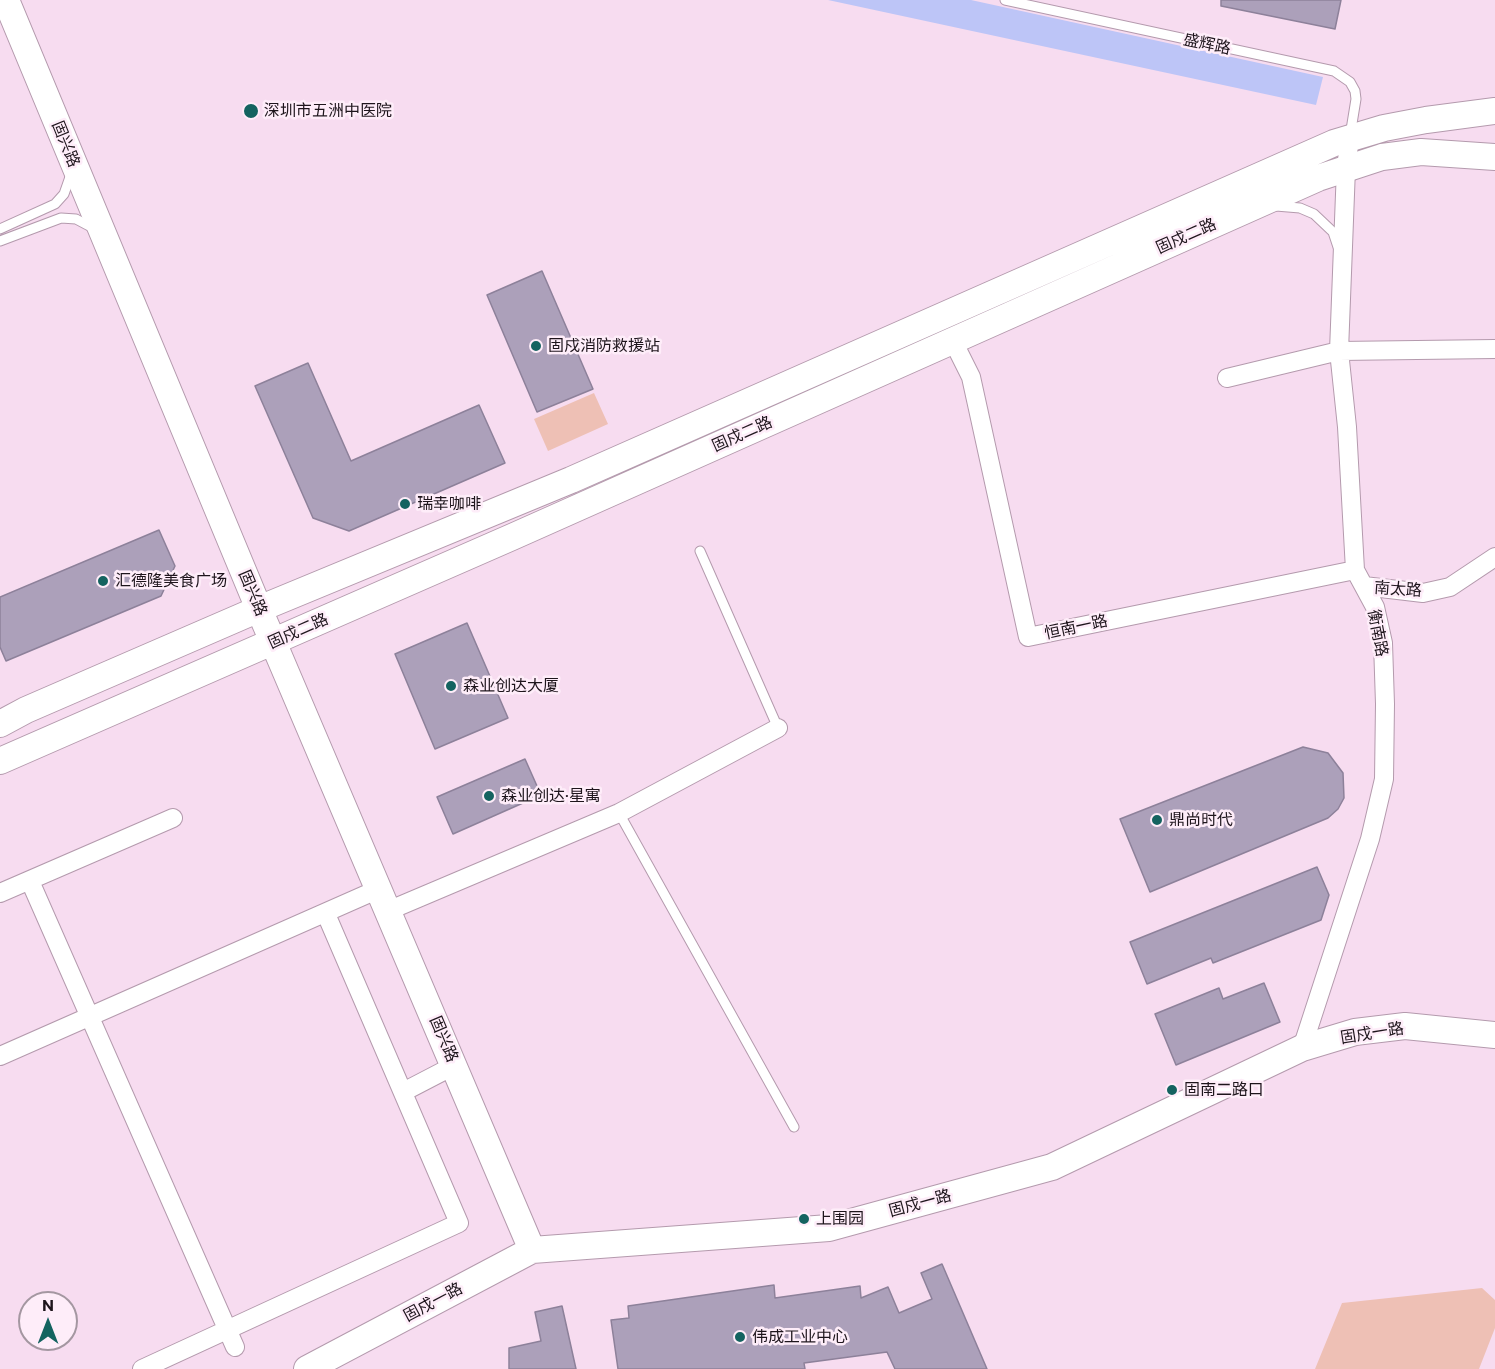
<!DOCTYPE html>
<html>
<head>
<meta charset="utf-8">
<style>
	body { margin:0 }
	#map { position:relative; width:1495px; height:1369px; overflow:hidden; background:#f7dcf0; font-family:Commissioner,sans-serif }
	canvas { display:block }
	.north { position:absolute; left:18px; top:1291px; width:60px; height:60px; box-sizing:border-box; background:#feedf9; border:2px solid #a497a1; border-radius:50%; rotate:0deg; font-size:16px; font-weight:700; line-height:24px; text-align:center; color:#1e151c }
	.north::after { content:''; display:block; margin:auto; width:21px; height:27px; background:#146360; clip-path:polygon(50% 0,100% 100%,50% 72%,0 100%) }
</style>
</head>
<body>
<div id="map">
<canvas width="1495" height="1369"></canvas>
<div class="north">N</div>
</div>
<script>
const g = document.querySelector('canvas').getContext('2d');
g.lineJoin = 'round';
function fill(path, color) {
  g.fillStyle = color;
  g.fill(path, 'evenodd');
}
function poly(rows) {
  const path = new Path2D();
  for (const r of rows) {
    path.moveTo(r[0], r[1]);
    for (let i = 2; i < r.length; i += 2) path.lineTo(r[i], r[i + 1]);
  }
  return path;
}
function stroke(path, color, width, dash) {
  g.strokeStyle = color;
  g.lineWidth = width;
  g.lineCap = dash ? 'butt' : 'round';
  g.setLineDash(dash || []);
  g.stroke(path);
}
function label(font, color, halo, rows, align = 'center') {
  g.font = font + ' Commissioner,"Noto Sans SC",sans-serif';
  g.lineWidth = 5;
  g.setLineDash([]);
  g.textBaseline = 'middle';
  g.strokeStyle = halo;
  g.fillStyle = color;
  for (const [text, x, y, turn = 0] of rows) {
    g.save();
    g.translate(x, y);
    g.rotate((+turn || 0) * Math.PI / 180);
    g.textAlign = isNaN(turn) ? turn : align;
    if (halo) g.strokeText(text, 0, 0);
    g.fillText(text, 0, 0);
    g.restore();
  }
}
const green = poly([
	[594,393,608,424,548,451,534,419],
	[1482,1288,1495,1300,1495,1328,1479,1369,1315,1369,1342,1303]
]);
const water = poly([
	[828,0,971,0,1323,77,1316,105]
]);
const building = poly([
	[1221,0,1341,0,1335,29,1221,6,1221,0],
	[542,271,593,389,537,412,487,295,542,271],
	[308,363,351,461,479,405,505,463,349,531,313,518,255,386,308,363],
	[159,530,175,566,161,596,6,661,0,647,0,597,159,530],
	[467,623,508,718,435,749,395,654,467,623],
	[1303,747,1328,753,1343,773,1344,798,1338,809,1328,818,1150,892,1120,819,1303,747],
	[525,759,541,795,453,834,437,797,525,759],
	[1317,867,1329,895,1321,920,1213,963,1211,958,1147,984,1130,942,1317,867],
	[1264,983,1280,1022,1176,1065,1155,1014,1219,988,1223,999,1264,983],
	[942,1264,987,1369,895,1369,887,1352,804,1363,805,1369,618,1369,611,1320,629,1318,628,1306,774,1285,775,1298,860,1286,861,1298,888,1287,899,1313,932,1299,921,1273,942,1264],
	[562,1306,576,1369,509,1369,509,1348,541,1341,535,1312,562,1306]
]);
const lane = poly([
	[1005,0,1334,71,1350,82,1355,91,1356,99,1350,136],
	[1276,206,1300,208,1314,214,1333,232,1338,247],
	[0,229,55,204,64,194,71,174],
	[0,241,61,218,76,219,93,228],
	[700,551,778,728],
	[619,813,794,1127]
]);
const street = poly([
	[952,339,971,377,1028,637,1355,570],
	[1227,378,1339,351,1495,349],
	[1364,586,1423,593,1450,587,1495,557],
	[30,881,235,1347],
	[0,893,173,818],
	[390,910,619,813,778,728],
	[1302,1048,1370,839,1384,779,1385,704,1383,643,1375,607,1355,570,1347,427,1339,351,1346,168,1350,137],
	[0,1056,381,888],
	[403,1092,455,1065],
	[142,1369,459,1223,326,914]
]);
const secondary = poly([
	[6,0,259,609,532,1250],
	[0,724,26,710,259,609,571,480,1334,143,1384,128,1426,120,1495,111],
	[0,761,512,537,1318,178,1382,157,1421,152,1495,157],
	[307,1369,532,1250,829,1228,1052,1167,1302,1048,1355,1032,1405,1026,1495,1035]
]);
const markers = [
	[251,111,8,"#146360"],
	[536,346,6,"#146360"],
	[405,504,6,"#146360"],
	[103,581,6,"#146360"],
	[451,686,6,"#146360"],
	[489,796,6,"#146360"],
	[1157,820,6,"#146360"],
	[1172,1090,6,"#146360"],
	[804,1219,6,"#146360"],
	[740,1337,6,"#146360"]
];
const streetNames = [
	["盛辉路",1207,44,12],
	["固兴路",66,144,68],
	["固戍二路",1186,236,-24],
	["固戍二路",742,434,-24],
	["南太路",1398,589,4],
	["固兴路",253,593,67],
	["恒南一路",1076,627,-12],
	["固戍二路",298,631,-24],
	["衡南路",1378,633,79],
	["固戍一路",1372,1033,-9],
	["固兴路",444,1039,67],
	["固戍一路",920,1203,-15],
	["固戍一路",433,1302,-28]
];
const poiNames = [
	["深圳市五洲中医院",264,111],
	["固戍消防救援站",548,346],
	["瑞幸咖啡",417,504],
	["汇德隆美食广场",115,581],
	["森业创达大厦",463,686],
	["森业创达·星寓",501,796],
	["鼎尚时代",1169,820],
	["固南二路口",1184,1090],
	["上围园",816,1219],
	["伟成工业中心",752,1337]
];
fill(green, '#eec0b5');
fill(water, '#bdc5f7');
fill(building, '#aca0ba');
stroke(building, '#8d819a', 1.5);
stroke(lane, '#b49aad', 11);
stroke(street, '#b49aad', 20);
stroke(secondary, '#b49aad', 28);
stroke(lane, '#fff', 9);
stroke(street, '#fff', 18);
stroke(secondary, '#fff', 26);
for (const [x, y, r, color] of markers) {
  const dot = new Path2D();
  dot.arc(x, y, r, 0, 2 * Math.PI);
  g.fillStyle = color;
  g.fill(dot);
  stroke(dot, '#feedf9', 2);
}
label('16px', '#1e151c', '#feedf9', streetNames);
label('16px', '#1e151c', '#feedf9', poiNames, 'left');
</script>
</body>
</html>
